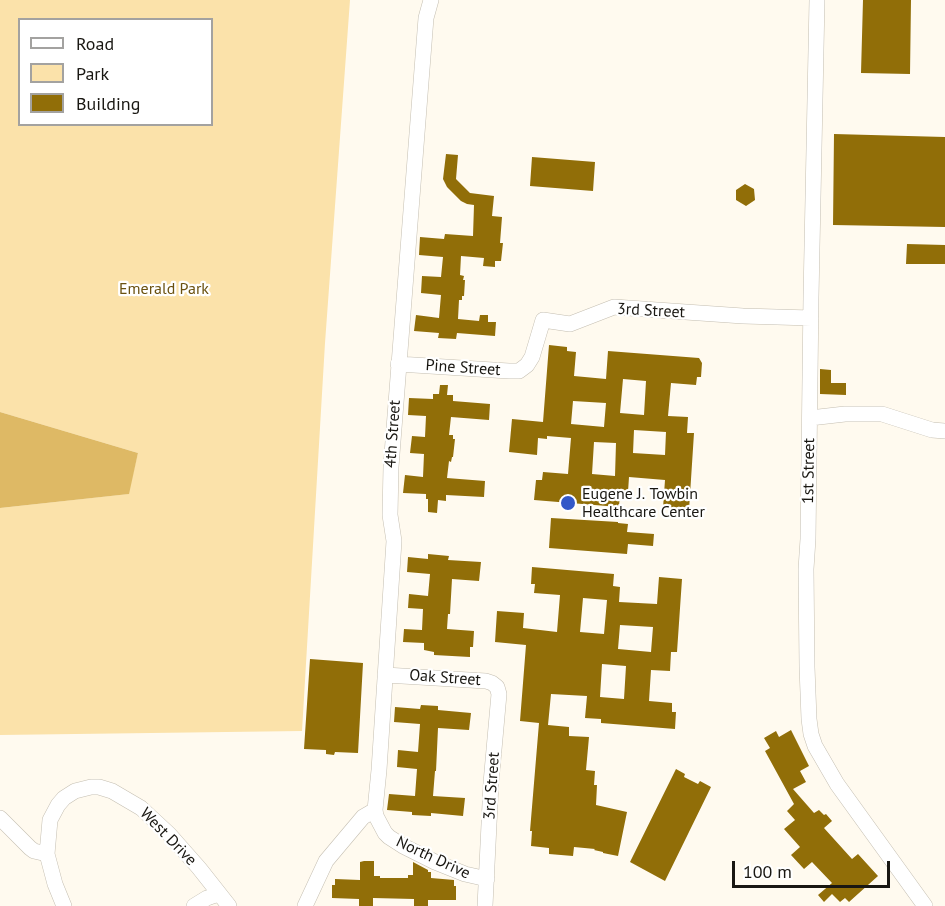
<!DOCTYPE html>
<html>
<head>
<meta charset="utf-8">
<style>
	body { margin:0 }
	#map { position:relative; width:945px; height:906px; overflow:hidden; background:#fffaef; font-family:"PT Sans",sans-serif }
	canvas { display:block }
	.legend { position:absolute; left:18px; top:18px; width:195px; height:108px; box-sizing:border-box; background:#fff; border:2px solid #a3a2a0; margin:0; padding:8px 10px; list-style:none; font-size:18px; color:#191712 }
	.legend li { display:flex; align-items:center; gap:12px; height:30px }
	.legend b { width:30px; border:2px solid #a3a2a0 }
	.scale { position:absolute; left:732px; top:861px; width:158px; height:27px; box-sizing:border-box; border:3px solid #191712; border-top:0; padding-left:8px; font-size:18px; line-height:21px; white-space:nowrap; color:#191712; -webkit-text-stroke:4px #fff; paint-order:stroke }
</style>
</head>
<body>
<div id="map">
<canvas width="945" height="906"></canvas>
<ul class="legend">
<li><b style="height:8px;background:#fff"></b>Road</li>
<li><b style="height:16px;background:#fbe2aa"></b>Park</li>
<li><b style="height:16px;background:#916e08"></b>Building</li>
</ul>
<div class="scale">100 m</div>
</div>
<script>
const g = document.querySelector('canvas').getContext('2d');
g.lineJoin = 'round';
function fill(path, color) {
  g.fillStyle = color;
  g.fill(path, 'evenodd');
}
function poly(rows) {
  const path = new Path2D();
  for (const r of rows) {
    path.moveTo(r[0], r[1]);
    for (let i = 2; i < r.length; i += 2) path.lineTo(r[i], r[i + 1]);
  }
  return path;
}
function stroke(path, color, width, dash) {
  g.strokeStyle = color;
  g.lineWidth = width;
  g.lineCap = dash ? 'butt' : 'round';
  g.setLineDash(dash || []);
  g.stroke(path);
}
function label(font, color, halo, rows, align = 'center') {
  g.font = font + ' "PT Sans",sans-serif';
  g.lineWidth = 4.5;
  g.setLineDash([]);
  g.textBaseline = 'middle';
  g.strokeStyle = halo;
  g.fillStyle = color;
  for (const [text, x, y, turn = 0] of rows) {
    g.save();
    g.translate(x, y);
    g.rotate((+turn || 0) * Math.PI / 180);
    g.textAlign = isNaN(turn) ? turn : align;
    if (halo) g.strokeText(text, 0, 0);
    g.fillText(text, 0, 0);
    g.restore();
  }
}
const green = poly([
	[0,0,350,0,325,343,302,731,0,735,0,508,128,494,138,453,0,412],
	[20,20,212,20,212,124,20,124]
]);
const forest = poly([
	[0,412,138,453,129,494,0,508]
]);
const building = poly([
	[863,0,911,0,910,74,861,73],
	[834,134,945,137,945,227,833,225],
	[446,154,458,155,456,179,470,193,494,196,492,216,502,217,500,243,503,243,501,261,495,261,495,267,483,266,484,258,461,256,460,275,464,276,463,280,465,280,464,296,462,296,462,300,459,300,458,319,479,321,480,315,488,315,488,322,496,322,495,336,457,333,456,339,438,338,439,333,414,331,416,315,439,318,441,295,421,293,422,276,441,277,443,257,419,255,420,237,444,239,445,234,473,236,474,205,467,204,461,201,447,187,443,179],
	[532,157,595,162,593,191,530,186],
	[745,184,754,189,755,200,746,206,736,200,736,190],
	[907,244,945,245,945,264,906,264],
	[549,345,567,347,567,351,576,352,574,376,606,379,608,351,699,358,702,363,701,377,697,377,696,385,671,383,668,416,688,417,687,433,694,433,689,510,663,508,665,480,629,477,628,492,620,491,619,507,534,500,536,480,542,480,543,472,568,474,571,438,547,436,547,439,538,438,537,455,509,452,512,419,543,422],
	[623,379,646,381,644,415,620,413],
	[573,401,606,403,604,427,571,424],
	[634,430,666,432,665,455,633,453],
	[594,442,616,443,615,476,592,474],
	[820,369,831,370,831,383,846,383,846,395,820,394],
	[440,385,448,385,447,395,453,395,453,401,490,404,489,420,451,417,449,435,453,435,453,439,455,439,453,457,452,457,451,462,449,461,447,478,485,481,484,497,446,495,446,501,438,500,437,513,428,512,428,499,426,499,426,494,403,493,405,475,423,477,424,454,410,453,412,436,425,437,426,416,408,415,409,398,433,399,433,394,439,394],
	[551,518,618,522,618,523,628,524,627,532,654,534,653,546,628,544,627,554,549,548],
	[428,554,449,556,448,560,481,562,479,581,452,579,450,614,448,614,447,629,474,631,473,647,470,647,470,657,434,655,434,652,424,650,424,643,403,642,404,629,422,630,423,609,408,608,409,594,428,596,430,574,407,572,408,557,428,559],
	[532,567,614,574,613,586,620,587,619,602,657,604,659,577,682,579,677,652,671,652,670,671,651,670,649,701,672,703,672,712,676,712,675,729,601,723,601,719,585,718,587,696,551,694,548,725,569,727,569,736,589,737,586,770,595,771,594,785,597,785,596,805,627,812,618,856,603,853,603,852,594,850,595,849,574,847,573,856,549,854,549,848,531,846,532,831,530,831,539,723,520,721,526,645,495,642,497,611,524,613,523,628,557,632,560,595,534,593,535,584,531,584],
	[583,598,607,600,604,634,580,632],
	[620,625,653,627,651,652,618,649],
	[602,664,626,666,624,699,600,697],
	[310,659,363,663,358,753,335,752,334,755,326,754,326,750,304,749],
	[421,705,438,706,438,710,471,713,469,730,438,728,436,771,435,771,433,796,465,798,463,816,431,813,431,816,412,815,412,812,387,810,389,794,415,796,417,769,397,767,398,750,418,752,420,724,394,722,395,707,420,709],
	[791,730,809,766,800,771,806,782,793,789,814,813,819,810,824,815,826,814,832,821,824,828,852,859,858,854,878,876,849,902,845,898,840,902,832,894,824,902,818,895,832,883,812,862,804,869,791,855,800,847,784,829,795,820,787,811,794,804,765,751,770,748,764,738,776,731,779,737],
	[676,769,685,774,684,777,698,784,700,781,711,787,665,881,630,862],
	[364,861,374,861,374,876,380,876,380,878,408,878,408,875,413,875,413,862,428,870,428,872,431,872,431,878,454,880,454,886,456,886,456,900,428,900,428,906,414,906,414,899,373,898,373,906,359,906,359,899,332,898,332,885,335,885,335,879,360,880,360,862]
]);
const minor = poly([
	[431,0,426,18,391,467,390,515,394,541,379,770,375,810,376,816,385,833,389,837,403,846,435,862,465,874,487,879],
	[817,0,811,297,808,539,806,569,807,667,809,719,811,734,815,746,837,784,925,906],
	[398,364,509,371,519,371,527,365,532,357,543,320,570,324,614,307,743,316,811,318],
	[810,418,845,414,882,414,932,430,945,431],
	[385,675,486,681,492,683,497,687,499,694,491,783,485,906],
	[0,818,30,848,34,851,47,854],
	[64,906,55,884,47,854,50,820,58,805,64,798,75,791,91,787,99,787,112,791,141,808,169,834,199,868,229,906],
	[194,906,207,898,219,894],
	[305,906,326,861,363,817,375,810]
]);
const markers = [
	[568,503,8,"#3358c8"]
];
const parkNames = [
	["Emerald Park",164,289]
];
const streetNames = [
	["3rd Street",651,311,3],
	["Pine Street",463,368,4],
	["4th Street",393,434,-86],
	["1st Street",809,471,-89],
	["Oak Street",445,678,4],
	["3rd Street",492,786,-86],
	["West Drive",168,837,46],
	["North Drive",433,858,25]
];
const poiNames = [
	["Eugene J. Towbin",582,494],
	["Healthcare Center",582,512]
];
fill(green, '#fbe2aa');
fill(forest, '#deb965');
fill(building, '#916e08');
stroke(minor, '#c4beb1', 16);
stroke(minor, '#fff', 15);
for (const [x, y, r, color] of markers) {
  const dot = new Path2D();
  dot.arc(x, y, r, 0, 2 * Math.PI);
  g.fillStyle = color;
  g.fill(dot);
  stroke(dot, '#fff', 2);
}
label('16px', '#6a5110', '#fff', parkNames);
label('16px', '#191712', '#fff', streetNames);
label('16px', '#191712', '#fff', poiNames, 'left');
</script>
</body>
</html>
